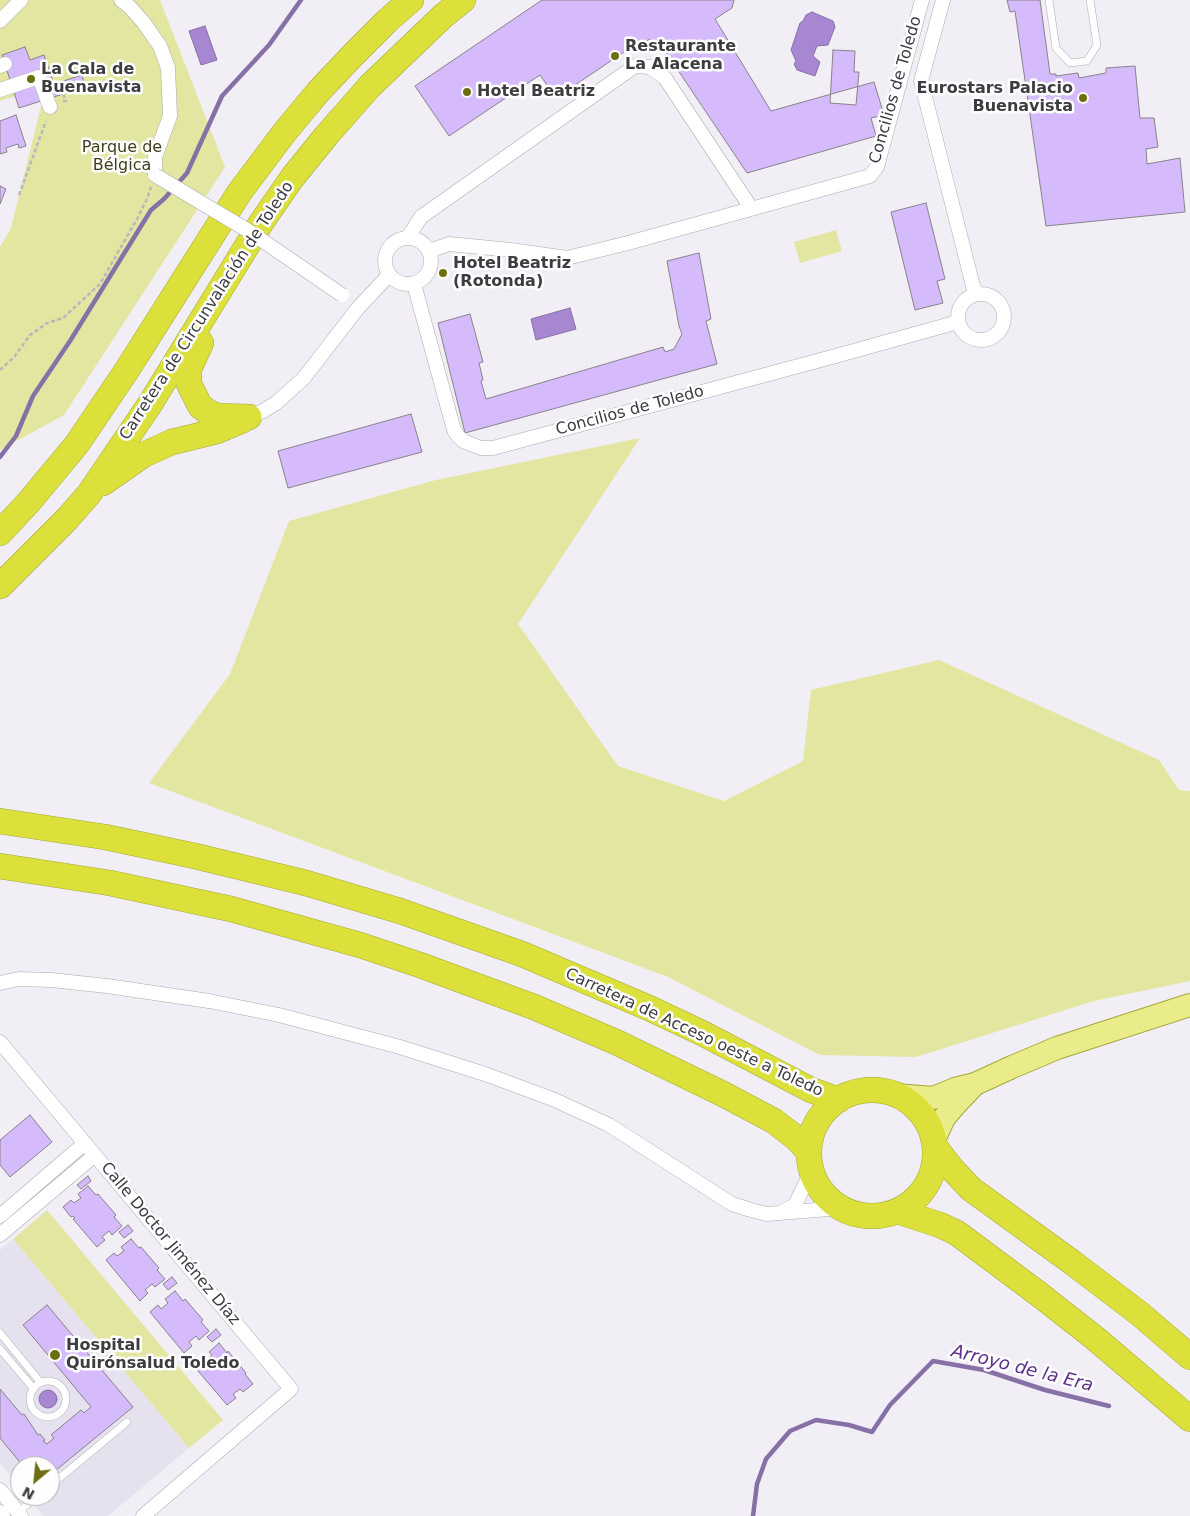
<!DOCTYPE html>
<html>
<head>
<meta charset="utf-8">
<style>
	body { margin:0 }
	#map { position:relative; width:1190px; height:1516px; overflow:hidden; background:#f1eff5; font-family:"DejaVu Sans",sans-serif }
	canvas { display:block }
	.north { position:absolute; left:10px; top:1456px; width:50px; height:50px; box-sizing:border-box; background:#fefdff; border:1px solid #b1b0b2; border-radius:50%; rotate:208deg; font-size:14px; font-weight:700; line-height:20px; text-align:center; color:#3d3c3f }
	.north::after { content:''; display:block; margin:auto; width:18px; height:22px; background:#6c6e10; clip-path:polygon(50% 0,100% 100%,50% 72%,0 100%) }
</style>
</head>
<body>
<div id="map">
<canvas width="1190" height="1516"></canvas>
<div class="north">N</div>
</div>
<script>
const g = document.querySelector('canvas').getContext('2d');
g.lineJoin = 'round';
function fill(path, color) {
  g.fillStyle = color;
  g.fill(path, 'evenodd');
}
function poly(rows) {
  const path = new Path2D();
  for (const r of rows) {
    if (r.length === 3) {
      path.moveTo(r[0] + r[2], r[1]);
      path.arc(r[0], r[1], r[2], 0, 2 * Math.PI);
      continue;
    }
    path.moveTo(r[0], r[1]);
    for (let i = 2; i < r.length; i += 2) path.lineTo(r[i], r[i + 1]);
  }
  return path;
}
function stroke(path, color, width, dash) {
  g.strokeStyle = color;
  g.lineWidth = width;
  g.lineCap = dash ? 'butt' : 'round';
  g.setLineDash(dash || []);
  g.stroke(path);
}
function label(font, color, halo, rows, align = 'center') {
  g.font = font + ' "DejaVu Sans",sans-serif';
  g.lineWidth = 5;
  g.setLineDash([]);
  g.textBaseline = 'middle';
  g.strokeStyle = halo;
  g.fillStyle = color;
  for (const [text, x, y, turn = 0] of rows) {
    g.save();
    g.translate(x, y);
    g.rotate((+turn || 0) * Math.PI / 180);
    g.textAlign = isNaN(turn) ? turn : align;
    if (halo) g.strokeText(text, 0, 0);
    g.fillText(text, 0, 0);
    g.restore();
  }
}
const built = poly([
	[13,1239,189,1448,108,1516,44,1516,27,1496,50,1496,50,1466,20,1466,20,1487,0,1463,0,1250]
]);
const green = poly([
	[0,0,160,0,225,167,64,415,0,450,0,247,11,228,46,86,0,101],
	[836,230,842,251,800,263,794,242],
	[640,438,518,624,618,766,724,801,803,761,811,690,939,660,1159,760,1179,790,1190,791,1190,981,1094,1001,916,1057,820,1055,668,977,149,783,230,674,289,521,436,480],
	[47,1210,223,1420,189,1448,13,1239]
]);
const water = poly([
	[812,12,833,21,835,27,828,45,817,46,813,56,820,62,815,76,797,70,794,64,796,61,791,50,800,23,803,21,806,15,812,12],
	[205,26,217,60,201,65,189,31,205,26],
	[570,308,576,329,536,340,531,319,570,308],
	[48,1399,9]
]);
const stream = poly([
	[0,457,16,436,33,396,70,341,151,210,164,199,187,173,222,96,269,45,301,0],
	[753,1516,757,1484,766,1459,790,1431,816,1420,849,1425,872,1432,890,1405,933,1361,984,1370,1045,1390,1109,1406]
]);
const building = poly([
	[542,0,734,0,732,8,715,19,771,111,874,82,884,115,871,118,876,136,747,173,661,45,656,48,650,39,629,53,627,50,556,98,540,75,449,136,415,86,542,0],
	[1007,0,1040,0,1050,74,1056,74,1056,76,1078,73,1079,78,1106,73,1106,68,1135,66,1140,118,1154,118,1158,147,1146,149,1147,164,1180,158,1185,212,1046,226,1015,11,1010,12,1007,0],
	[25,47,30,60,44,55,54,84,82,75,85,87,19,108,2,55,25,47],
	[833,50,855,51,854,72,859,72,856,105,830,103,833,50],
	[16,115,26,146,19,148,18,144,6,148,7,152,0,154,0,121,16,115],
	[0,186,6,189,0,204,0,186],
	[926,203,945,279,937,281,943,303,915,310,891,212,926,203],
	[699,253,711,319,706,321,717,364,465,433,438,323,470,314,483,362,479,363,483,380,481,381,486,399,663,347,665,352,674,349,682,334,679,326,667,261,699,253],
	[411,414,422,452,288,488,278,451,411,414],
	[30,1115,52,1142,10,1177,0,1165,0,1140,30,1115],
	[88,1176,91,1181,81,1189,77,1185,88,1176],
	[88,1186,96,1195,98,1194,116,1215,114,1217,122,1226,112,1235,109,1231,102,1237,105,1240,97,1247,73,1219,75,1218,73,1216,71,1217,63,1207,71,1200,74,1203,81,1198,78,1194,88,1186],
	[128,1225,133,1231,124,1238,119,1232,128,1225],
	[131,1239,139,1248,141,1247,159,1268,157,1270,165,1279,155,1287,152,1284,145,1290,148,1293,140,1301,106,1260,114,1253,117,1256,124,1251,121,1247,131,1239],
	[172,1277,177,1283,168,1290,163,1284,172,1277],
	[175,1291,183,1301,185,1299,203,1320,201,1322,209,1331,199,1340,196,1336,189,1342,192,1346,184,1353,150,1312,158,1305,161,1309,168,1303,165,1299,175,1291],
	[47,1305,133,1407,50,1475,50,1466,23,1466,0,1438,0,1389,22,1415,24,1414,38,1435,40,1434,45,1440,43,1441,47,1444,54,1438,51,1435,81,1410,84,1413,91,1407,23,1325,47,1305],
	[216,1329,221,1335,212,1342,207,1337,216,1329],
	[219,1343,227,1353,228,1351,246,1373,245,1374,253,1384,243,1392,240,1389,233,1394,236,1398,227,1405,193,1365,202,1357,205,1361,212,1355,209,1352,219,1343]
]);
const path = poly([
	[63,101,66,101,63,94],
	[19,195,46,121],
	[0,370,14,357,30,335,47,323,63,318,100,284,138,217,147,199,151,187]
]);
const lane = poly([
	[1049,0,1056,48,1070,63,1087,61,1097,45,1090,0],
	[0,1333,41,1383],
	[0,1349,34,1389],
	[48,1399,18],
	[50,1486,127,1422],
	[18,1512,38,1496]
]);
const street = poly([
	[121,0,130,7,144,23,160,46,168,68,170,116,155,157,155,175],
	[943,0,921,81,973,286,977,294],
	[0,21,21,0],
	[0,66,5,64],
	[0,90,39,77,50,107],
	[408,237,421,217,635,66,650,67,665,78,751,208],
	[408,261,23],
	[429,251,449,244,511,250,567,258,628,243,870,176,877,167,922,0],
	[414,284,454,430,458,436,463,441,481,448,493,448,832,357,958,322],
	[981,317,23],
	[249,417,263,411,276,403,303,379,358,308,389,275],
	[0,983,19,979,51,980,107,986,209,1001,279,1015,400,1047,485,1074,555,1100,609,1125,732,1204,751,1210,767,1214,841,1208],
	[0,1042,291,1389,143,1516],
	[782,1212,795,1205,812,1170],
	[0,1216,85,1143],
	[0,1235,95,1155],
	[0,1490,21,1516],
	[0,1512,3,1516]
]);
const primary = poly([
	[896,1095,933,1098,955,1089,975,1084,1012,1067,1057,1048,1190,1005],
	[934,1140,944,1118,955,1105,974,1085]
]);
const highway = poly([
	[201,343,189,369,189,384,200,406,208,412,218,416,249,417],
	[103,483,143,455,172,442,217,431,243,420],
	[0,533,28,503,77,444,127,370,239,193,284,133,318,92,352,56,388,20,411,0],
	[0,586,67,519,89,494,150,404,261,223,292,178,326,136,370,86,443,16,463,0],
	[0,821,105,837,195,856,306,883,400,911,522,954,649,1008,704,1034,811,1090,839,1100],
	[0,866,110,883,231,909,360,945,420,965,534,1007,616,1042,723,1094,774,1121,796,1138,809,1152],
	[872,1153,63],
	[935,1147,952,1169,971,1189,1073,1263,1140,1314,1190,1357],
	[897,1211,940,1225,957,1233,1040,1295,1096,1339,1190,1419]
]);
const streetBridge = poly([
	[155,175,247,230,342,295]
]);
const markers = [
	[615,56,5,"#6c6e10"],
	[31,79,5,"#6c6e10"],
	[467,92,5,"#6c6e10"],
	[1083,98,5,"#6c6e10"],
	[443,273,5,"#6c6e10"],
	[55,1355,6,"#6c6e10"]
];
const poiNames = [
	["Restaurante",625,47],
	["La Alacena",625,65],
	["La Cala de",41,70],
	["Buenavista",41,88],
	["Eurostars Palacio",1073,89,"right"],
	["Buenavista",1073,107,"right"],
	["Hotel Beatriz",477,92],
	["Hotel Beatriz",453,264],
	["(Rotonda)",453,282],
	["Hospital",66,1346],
	["Quirónsalud Toledo",66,1364]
];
const streetNames = [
	["Concilios de Toledo",896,90,-74],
	["Carretera de Circunvalación de Toledo",207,311,-57],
	["Concilios de Toledo",630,411,-15],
	["Carretera de Acceso oeste a Toledo",694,1033,25],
	["Calle Doctor Jiménez Díaz",170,1244,50]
];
const parkNames = [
	["Parque de",122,148],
	["Bélgica",122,166]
];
const waterNames = [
	["Arroyo de la Era",1022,1369,14]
];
fill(built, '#e5e1ee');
fill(green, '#e2e6a1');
fill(water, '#a786d2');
stroke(water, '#8770a6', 1);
stroke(stream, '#8770a6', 4.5);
fill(building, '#d5bbfb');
stroke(building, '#868389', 1);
stroke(lane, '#aba9af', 8);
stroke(street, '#aba9af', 15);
stroke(primary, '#a4a73c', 24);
stroke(highway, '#a4a73c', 26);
stroke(path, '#b9b7bc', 2.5, [4, 2.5]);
stroke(lane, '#fff', 7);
stroke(street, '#fff', 14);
stroke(primary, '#eaec89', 22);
stroke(highway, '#dce03a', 25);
stroke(streetBridge, '#aba9af', 15, []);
stroke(streetBridge, '#fff', 14);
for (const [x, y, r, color] of markers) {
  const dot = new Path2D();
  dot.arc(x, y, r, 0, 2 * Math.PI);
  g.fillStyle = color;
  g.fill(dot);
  stroke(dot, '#fefdff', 2);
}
label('bold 16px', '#3d3c3f', '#fefdff', poiNames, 'left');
label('16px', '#3d3c3f', '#fefdff', streetNames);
label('16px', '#3f4019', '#fefdff', parkNames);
label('italic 18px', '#5d318b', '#fefdff', waterNames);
</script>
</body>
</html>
